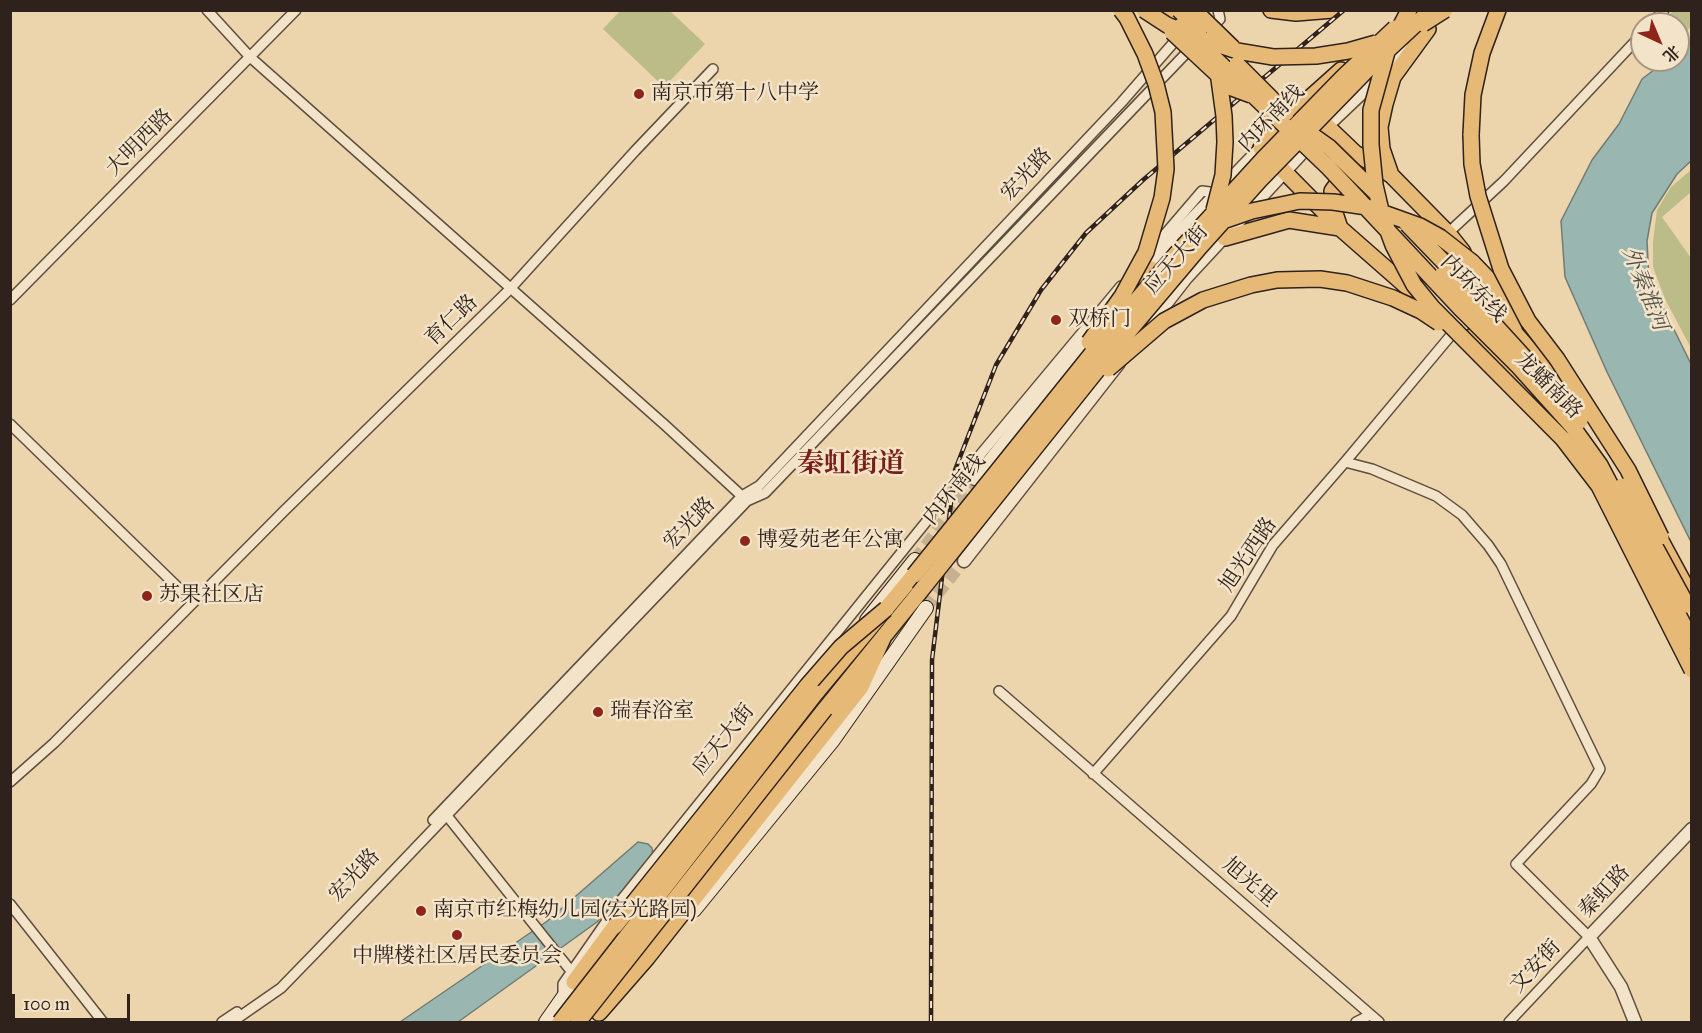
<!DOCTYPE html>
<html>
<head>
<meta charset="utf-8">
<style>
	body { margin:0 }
	#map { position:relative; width:1702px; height:1033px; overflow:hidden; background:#ecd4ac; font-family:"IM FELL Great Primer","Noto Serif SC",serif }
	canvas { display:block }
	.frame { position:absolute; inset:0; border:12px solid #2f211b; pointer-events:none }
	.north { position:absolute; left:1630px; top:12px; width:60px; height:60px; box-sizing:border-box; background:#f3e3c9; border:2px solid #a59583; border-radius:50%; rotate:136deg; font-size:16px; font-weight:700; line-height:24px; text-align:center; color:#2f211b }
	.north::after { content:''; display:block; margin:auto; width:21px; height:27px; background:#8f2418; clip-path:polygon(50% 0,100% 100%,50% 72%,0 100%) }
	.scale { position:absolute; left:12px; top:994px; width:118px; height:27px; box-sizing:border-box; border:3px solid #2f211b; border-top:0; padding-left:8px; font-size:18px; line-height:21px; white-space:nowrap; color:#2f211b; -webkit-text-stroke:4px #f3e3c9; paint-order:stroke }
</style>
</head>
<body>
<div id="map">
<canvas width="1702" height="1033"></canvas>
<div class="frame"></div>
<div class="north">北</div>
<div class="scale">100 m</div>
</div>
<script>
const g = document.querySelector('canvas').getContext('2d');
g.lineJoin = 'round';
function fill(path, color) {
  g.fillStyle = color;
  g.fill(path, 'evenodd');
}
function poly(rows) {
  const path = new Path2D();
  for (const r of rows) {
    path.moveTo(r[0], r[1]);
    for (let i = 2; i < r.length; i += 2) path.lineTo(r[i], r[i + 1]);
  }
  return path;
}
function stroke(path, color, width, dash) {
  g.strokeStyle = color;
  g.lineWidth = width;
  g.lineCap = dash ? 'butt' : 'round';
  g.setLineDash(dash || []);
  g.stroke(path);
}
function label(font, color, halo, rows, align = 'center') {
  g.font = font + ' "IM FELL Great Primer","Noto Serif SC",serif';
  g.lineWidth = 5;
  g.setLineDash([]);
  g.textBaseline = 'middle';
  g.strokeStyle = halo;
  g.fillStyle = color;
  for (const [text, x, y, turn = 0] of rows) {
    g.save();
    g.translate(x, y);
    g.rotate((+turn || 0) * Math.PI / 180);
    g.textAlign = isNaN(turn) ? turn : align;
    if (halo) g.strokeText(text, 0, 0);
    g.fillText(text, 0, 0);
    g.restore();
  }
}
const green = poly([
	[620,11,670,11,705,44,664,87,603,29],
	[1673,11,1691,11,1691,26,1678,41,1678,24,1660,24],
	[1691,170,1691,192,1662,217,1691,258,1691,348,1665,299,1653,267,1653,242,1657,210,1671,187]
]);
const water = poly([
	[1691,41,1691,161,1677,174,1652,213,1647,241,1649,279,1691,364,1691,542,1607,372,1565,277,1561,221,1592,160,1619,124,1642,79,1667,60,1678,60,1678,51,1691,41],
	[638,842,648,844,652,848,653,857,597,922,458,1022,400,1022,546,922,638,842]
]);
const minorTunnel = poly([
	[930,517,960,479]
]);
const tertiaryTunnel = poly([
	[915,560,975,479],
	[926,608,964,561]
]);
const minor = poly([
	[207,10,250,57,666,426,745,499],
	[1651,24,1664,10],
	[1209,30,1220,19,1218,10],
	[1448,233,1504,181,1642,34],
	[1149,253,1202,191,1217,193],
	[10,300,296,10],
	[10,424,193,602],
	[1345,462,1372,469,1436,496,1462,515,1488,545,1501,564,1600,769,1591,784,1516,864,1589,937,1509,1022],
	[960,479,1121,286],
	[999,691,1379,1022],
	[1093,774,1231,616,1273,545,1345,462,1457,328],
	[10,782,54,743,283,512,510,289,635,151,713,69],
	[444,812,571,971],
	[433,820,742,496,759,486,1121,103,1175,41],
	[10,904,103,1022],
	[563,996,563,984,622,899,930,517],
	[222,1022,237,1012],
	[232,1022,281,988,315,953,747,501,765,493,1193,46],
	[1356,1022,1370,1015]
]);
const tertiary = poly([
	[1141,272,1261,148],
	[1143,333,1186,278,1326,127,1407,50],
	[975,479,1092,332],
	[964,561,1119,363],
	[1635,1022,1621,987,1589,937,1692,829]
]);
const secondary = poly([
	[867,620,915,560],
	[694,910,833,740,926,608],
	[546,1022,579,975]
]);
const primary = poly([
	[1341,70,1303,104,1261,148,1340,228,1422,300],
	[1310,110,1355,153,1391,175,1448,233,1463,252],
	[1391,175,1382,149,1380,127,1385,104,1393,77,1428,29],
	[1225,238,1289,220,1340,228,1333,207,1332,191,1342,177,1350,172],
	[1494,292,1509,312,1515,333,1571,397,1583,414],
	[1507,372,1557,422,1569,437],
	[1653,526,1692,598]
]);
const trunk = poly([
	[1166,10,1181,26],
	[1271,10,1296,13,1333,10],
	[1471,135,1473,95,1482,53,1498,10],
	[1472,262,1520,312],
	[1476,295,1515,333],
	[1122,302,1152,269],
	[1474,335,1516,381],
	[816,693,914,575],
	[825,709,919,593],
	[574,982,615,926],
	[599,1013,647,958,861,687,884,636]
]);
const rail = poly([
	[931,1022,932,660,955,470,996,365,1041,290,1086,233,1143,180,1344,10]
]);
const trunkBridge = poly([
	[1144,10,1167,25,1195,37,1237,51,1273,57,1316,56,1348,51,1376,43],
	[1179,10,1199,30],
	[1194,10,1233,48],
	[1409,10,1387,52,1371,110,1371,145,1375,185,1382,215,1393,245,1414,285,1432,307,1563,439,1599,486,1692,670],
	[1423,24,1445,10],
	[1181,26,1329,168,1462,310,1519,367,1572,426,1600,465,1692,641],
	[1172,32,1232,88,1251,95],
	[1213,56,1218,72,1224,116,1225,142,1223,175,1214,210],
	[1237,64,1286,113],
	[1301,127,1329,147,1377,194],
	[1471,135,1472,164,1478,196,1501,269,1528,321,1557,359,1628,470,1661,537],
	[1226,220,1252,211,1300,201,1333,202,1367,207,1420,226,1440,237,1472,262],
	[1407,224,1461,280],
	[1442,275,1494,324,1567,404,1580,421],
	[1089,342,1122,296,1146,252,1162,198,1166,169,1163,112,1156,84,1145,54,1127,18,1121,10],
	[1108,369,1164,321,1203,300,1251,285,1277,280,1320,279,1347,283,1393,298,1421,311,1439,323],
	[1622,486,1687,605],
	[914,575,1106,336,1177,253,1263,159,1343,77,1395,28],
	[919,593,1119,343,1200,247,1260,180,1372,65,1431,10],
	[615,926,807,686,841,647,886,609],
	[560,1022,816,693],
	[578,1022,825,709]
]);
const markers = [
	[639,94,6,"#8f2418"],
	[1056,320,6,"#8f2418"],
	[745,541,6,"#8f2418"],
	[147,596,6,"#8f2418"],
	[598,712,6,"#8f2418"],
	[421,911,6,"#8f2418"],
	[457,935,6,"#8f2418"]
];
const poiNames = [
	["南京市第十八中学",651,94],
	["双桥门",1068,320],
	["博爱苑老年公寓",757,541],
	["苏果社区店",159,596],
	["瑞春浴室",610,712],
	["南京市红梅幼儿园(宏光路园)",433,911],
	["中牌楼社区居民委员会",457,957,"center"]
];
const streetNames = [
	["内环南线",1272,119,-46],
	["大明西路",140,143,-45],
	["宏光路",1027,175,-47],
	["应天大街",1177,260,-49],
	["内环东线",1473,289,46],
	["育仁路",452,321,-44],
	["龙蟠南路",1548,386,45],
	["内环南线",955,490,-51],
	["宏光路",690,524,-46],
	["旭光西路",1249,555,-56],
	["应天大街",724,740,-51],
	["宏光路",355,876,-47],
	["旭光里",1249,883,41],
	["秦虹路",1605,892,-47],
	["文安街",1536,967,-47]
];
const waterNames = [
	["外秦淮河",1644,289,68]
];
const districtNames = [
	["秦虹街道",851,465]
];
fill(green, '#bbbc87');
fill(water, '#99b7b0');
stroke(water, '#6f7b74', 1.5);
stroke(minorTunnel, '#c6b08f', 9, [9, 4.5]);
stroke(tertiaryTunnel, '#c6b08f', 12, [12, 6]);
stroke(minor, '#5e4e3f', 12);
stroke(tertiary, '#5e4e3f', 15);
stroke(secondary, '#2f211b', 16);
stroke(primary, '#2f211b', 18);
stroke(trunk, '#2f211b', 18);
stroke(minor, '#f3e3c9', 9);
stroke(tertiary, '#f3e3c9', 12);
stroke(secondary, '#f3e3c9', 14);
stroke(primary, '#e6ba76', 15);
stroke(trunk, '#e6ba76', 15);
stroke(rail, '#2f211b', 4.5);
stroke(rail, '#f3e3c9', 2, [7]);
stroke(trunkBridge, '#2f211b', 18, []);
stroke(trunkBridge, '#e6ba76', 15);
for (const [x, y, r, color] of markers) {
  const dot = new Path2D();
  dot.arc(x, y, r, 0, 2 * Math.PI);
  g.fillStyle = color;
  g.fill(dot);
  stroke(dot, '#f3e3c9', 2);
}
label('21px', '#2f211b', '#f3e3c9', poiNames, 'left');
label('21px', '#2f211b', '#f3e3c9', streetNames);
label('italic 22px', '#4f4e48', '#f3e3c9', waterNames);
label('bold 27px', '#7a1f14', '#f3e3c9', districtNames);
</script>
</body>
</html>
